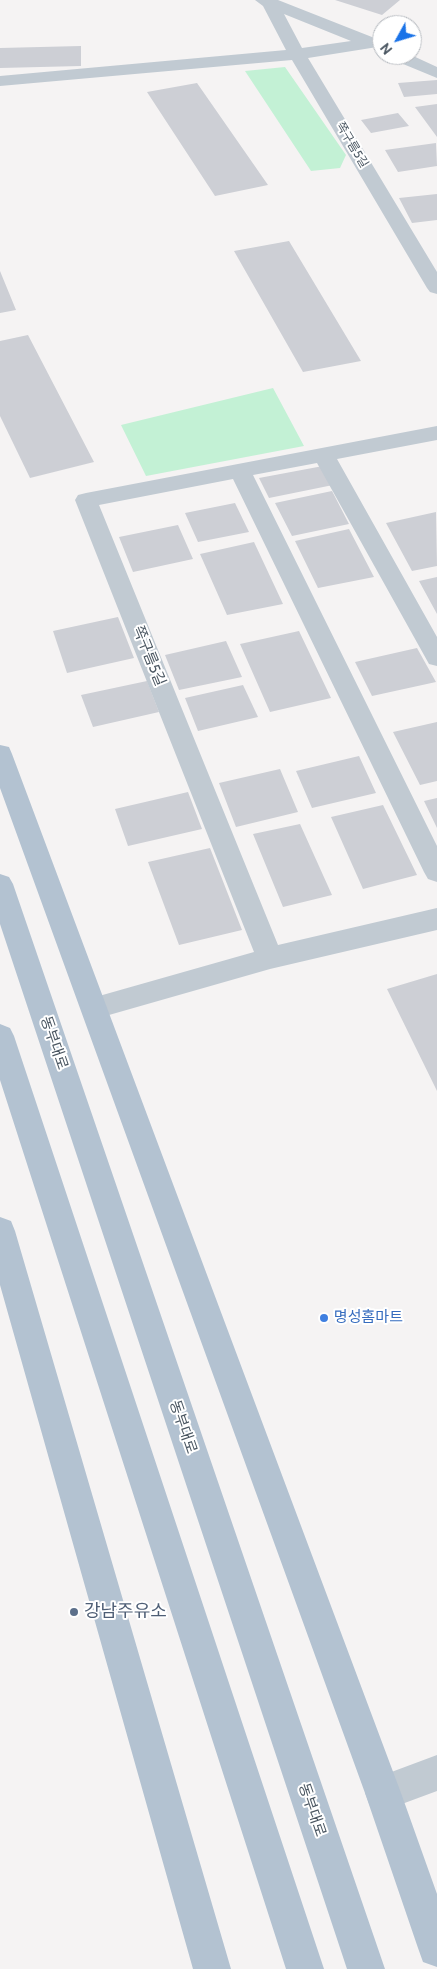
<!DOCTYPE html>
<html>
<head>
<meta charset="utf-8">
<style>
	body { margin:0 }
	#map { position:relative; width:437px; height:1969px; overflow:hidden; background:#f5f3f3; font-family:Cabin,sans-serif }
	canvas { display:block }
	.north { position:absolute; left:372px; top:15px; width:50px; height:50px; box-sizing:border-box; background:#fff; border:1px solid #b7bbc0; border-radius:50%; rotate:231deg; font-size:14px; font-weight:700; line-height:20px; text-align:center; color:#4a5661 }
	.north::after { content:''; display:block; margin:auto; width:18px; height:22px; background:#1a73e8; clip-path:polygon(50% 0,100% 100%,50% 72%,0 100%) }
</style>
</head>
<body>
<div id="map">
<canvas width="437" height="1969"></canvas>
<div class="north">N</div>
</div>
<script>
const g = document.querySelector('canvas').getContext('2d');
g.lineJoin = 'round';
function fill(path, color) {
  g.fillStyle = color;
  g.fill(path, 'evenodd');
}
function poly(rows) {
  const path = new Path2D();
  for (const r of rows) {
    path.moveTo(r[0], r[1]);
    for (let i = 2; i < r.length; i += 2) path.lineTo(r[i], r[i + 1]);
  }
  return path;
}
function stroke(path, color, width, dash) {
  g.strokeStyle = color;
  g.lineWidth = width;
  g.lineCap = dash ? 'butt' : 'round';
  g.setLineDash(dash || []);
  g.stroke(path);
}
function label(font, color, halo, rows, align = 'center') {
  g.font = font + ' Cabin,"Noto Sans KR",sans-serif';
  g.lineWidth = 4;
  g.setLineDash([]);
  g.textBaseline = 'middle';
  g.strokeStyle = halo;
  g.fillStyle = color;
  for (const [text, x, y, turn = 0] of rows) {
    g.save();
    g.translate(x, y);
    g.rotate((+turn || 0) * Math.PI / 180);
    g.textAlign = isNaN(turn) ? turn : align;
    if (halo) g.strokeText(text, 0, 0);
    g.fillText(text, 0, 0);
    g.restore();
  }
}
const green = poly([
	[285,67,346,155,340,168,311,171,245,71],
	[273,388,304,446,146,476,121,425]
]);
const building = poly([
	[335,0,400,0,382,15],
	[81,46,81,66,0,68,0,48],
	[437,80,437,94,404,97,398,83],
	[197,83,268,185,215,196,147,92],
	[437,104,437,137,415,107],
	[398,113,409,126,371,133,361,120],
	[436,143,437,166,398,172,385,150],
	[437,194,437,220,412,223,399,198],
	[289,241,361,361,303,372,234,251],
	[0,271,16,310,0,313],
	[28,335,94,462,30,478,0,416,0,341],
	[323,466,333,485,269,498,259,478],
	[332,491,349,524,292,536,275,503],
	[235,503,249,532,198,542,185,513],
	[436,512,437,566,412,571,386,523],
	[178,525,193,559,133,572,119,537],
	[349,529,374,577,318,588,295,541],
	[254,542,283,604,227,615,200,554],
	[437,577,437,614,419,581],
	[118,617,134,658,67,673,53,631],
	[299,631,331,698,270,712,240,644],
	[226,641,242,677,179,690,165,655],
	[417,648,436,682,372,696,355,662],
	[147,681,159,712,93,727,81,695],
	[243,685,258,717,198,731,185,698],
	[437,722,437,781,420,785,393,732],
	[359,756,376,793,312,808,296,771],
	[280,769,298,812,236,827,219,783],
	[188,792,202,829,128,846,115,809],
	[437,798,437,828,424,801],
	[383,805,417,875,363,889,331,817],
	[300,824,332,895,283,907,253,834],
	[210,848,242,930,179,945,148,862],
	[437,974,437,1091,387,989]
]);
const street = poly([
	[255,0,278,0,377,39,379,43,377,47,371,48,308,58,437,272,437,294,430,292,427,288,292,60,0,86,0,76,286,50,263,6,255,0],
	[284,14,351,41,302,48,284,14],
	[388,55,411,55,437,67,437,78,391,59,388,55],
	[437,426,437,440,337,459,437,637,437,666,429,664,317,463,253,475,437,846,437,882,428,879,424,872,233,479,99,505,278,945,437,908,437,930,270,969,95,1019,85,1016,81,1008,85,1000,254,952,75,500,78,495,86,493,437,426],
	[437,1755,437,1791,383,1811,370,1806,365,1793,370,1780,437,1755]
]);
const primary = poly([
	[0,745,9,747,12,754,401,1793,437,1894,437,1967,423,1962,418,1948,365,1793,0,788,0,745],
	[0,874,9,877,13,884,385,1969,347,1969,0,924,0,874],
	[0,1024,10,1028,14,1036,324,1969,286,1969,0,1080,0,1024],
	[0,1217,11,1221,15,1231,231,1969,193,1969,0,1285,0,1217]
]);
const markers = [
	[324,1318,5,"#3f7fe0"],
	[74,1612,5,"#5c6f8a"]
];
const farStreetnames = [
	["쪽구름5길",352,145,59]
];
const streetNames = [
	["쪽구름5길",149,656,68],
	["동부대로",54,1043,71],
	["동부대로",183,1427,71],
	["동부대로",312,1810,71]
];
const shopNames = [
	["명성홈마트",334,1318]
];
const nearServicenames = [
	["강남주유소",84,1612]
];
fill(green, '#c3f1d5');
fill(building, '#cdcfd5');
fill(street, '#c1cad2');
fill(primary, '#b3c2d1');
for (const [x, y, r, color] of markers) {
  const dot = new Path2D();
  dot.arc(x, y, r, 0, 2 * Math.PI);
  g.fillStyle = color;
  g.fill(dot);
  stroke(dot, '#fff', 2);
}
label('12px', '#4a5661', '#fff', farStreetnames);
label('15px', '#4a5661', '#fff', streetNames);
label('15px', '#366cbe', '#fff', shopNames, 'left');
label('18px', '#4e5e75', '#fff', nearServicenames, 'left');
</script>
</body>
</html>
